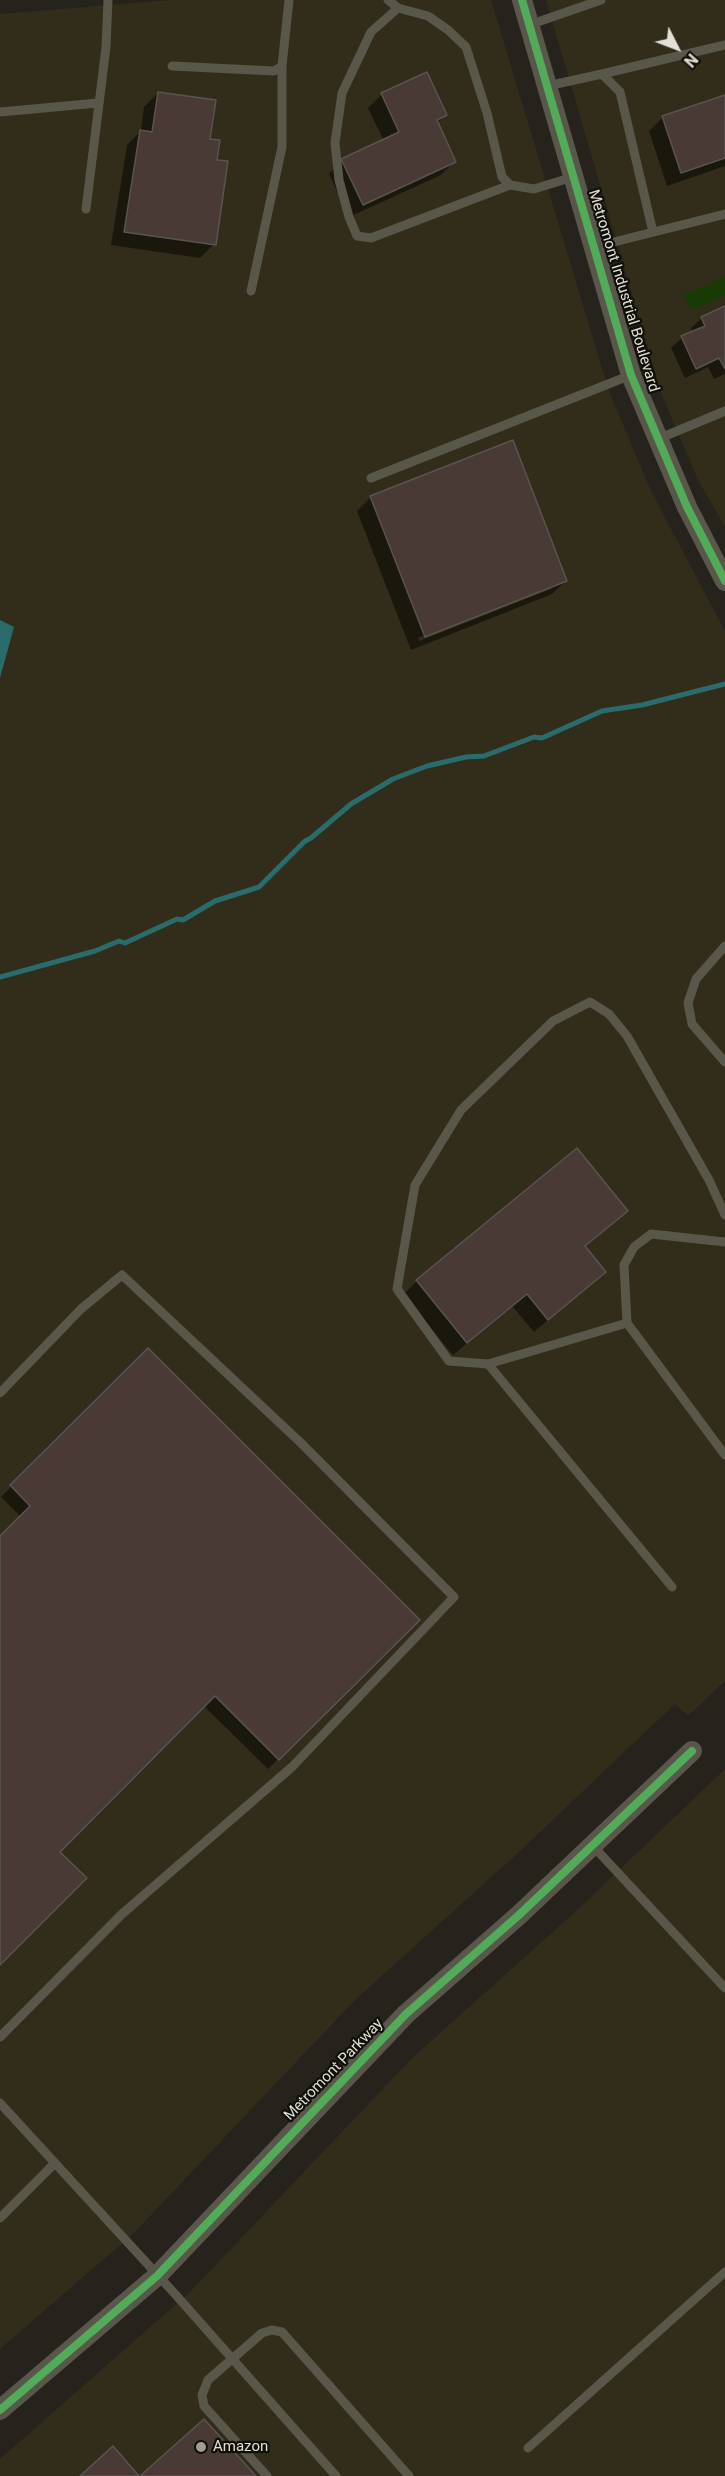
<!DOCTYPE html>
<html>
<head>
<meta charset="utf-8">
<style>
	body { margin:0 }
	#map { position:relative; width:725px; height:2476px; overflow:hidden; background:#25231c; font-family:Roboto,sans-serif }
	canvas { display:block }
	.north { position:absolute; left:647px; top:18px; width:60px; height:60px; -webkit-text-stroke:4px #100f09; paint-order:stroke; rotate:132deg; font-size:16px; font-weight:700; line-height:24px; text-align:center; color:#e1dfd6 }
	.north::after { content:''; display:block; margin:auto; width:21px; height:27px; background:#e1dfd6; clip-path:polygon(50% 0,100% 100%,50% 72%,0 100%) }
</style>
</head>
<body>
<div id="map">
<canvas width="725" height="2476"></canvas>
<div class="north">N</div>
</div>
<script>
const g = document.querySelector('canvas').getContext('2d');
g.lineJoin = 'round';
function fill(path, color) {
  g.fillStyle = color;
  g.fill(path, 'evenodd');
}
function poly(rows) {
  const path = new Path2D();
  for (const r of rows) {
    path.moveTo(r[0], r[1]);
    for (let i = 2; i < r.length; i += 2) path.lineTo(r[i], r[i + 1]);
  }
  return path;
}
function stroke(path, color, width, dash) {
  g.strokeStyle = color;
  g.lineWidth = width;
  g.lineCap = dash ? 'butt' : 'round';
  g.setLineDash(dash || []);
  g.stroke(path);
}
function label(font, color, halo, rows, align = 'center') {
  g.font = font + ' Roboto,sans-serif';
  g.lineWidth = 4.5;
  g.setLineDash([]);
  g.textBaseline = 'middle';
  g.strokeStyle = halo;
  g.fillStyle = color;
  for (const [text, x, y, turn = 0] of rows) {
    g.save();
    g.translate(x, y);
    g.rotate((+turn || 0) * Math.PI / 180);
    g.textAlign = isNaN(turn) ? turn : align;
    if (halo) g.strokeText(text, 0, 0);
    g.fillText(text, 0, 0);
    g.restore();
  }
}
const built = poly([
	[170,0,491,0,609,391,650,489,725,631,725,1681,688,1716,675,1704,518,1853,355,2000,133,2234,0,2349,0,14],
	[546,0,725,0,725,527,698,480,661,393],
	[725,1769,725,2476,0,2476,0,2459,190,2292,412,2058,574,1913]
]);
const green = poly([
	[725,277,725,296,692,310,684,294]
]);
const water = poly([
	[0,620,14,627,0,678]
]);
const shadow = poly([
	[158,93,208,140,215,161,214,244,200,258,111,245,127,145,141,131,144,107],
	[382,94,445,115,437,123,454,162,441,175,349,217,329,174,342,160,384,141,368,108],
	[725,96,725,166,667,186,649,131,662,118],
	[725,307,725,374,714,379,708,367,685,378,671,348,682,338,693,332,691,328,702,318],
	[371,497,566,581,552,594,411,650,357,511],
	[551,586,551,589,419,641,418,638],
	[577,1150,626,1211,584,1247,604,1272,534,1332,512,1306,453,1355,403,1295,417,1281],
	[148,1350,417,1620,268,1769,204,1706,58,1852,0,1963,0,1538,21,1517,1,1497]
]);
const stream = poly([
	[0,977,95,951,119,941,125,943,177,919,183,920,215,901,259,887,305,841,311,838,351,804,393,779,427,766,466,757,484,756,534,737,542,738,602,711,642,705,725,684]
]);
const building = poly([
	[427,72,447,115,437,120,456,162,363,205,341,159,399,132,381,93,427,72],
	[158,92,216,100,210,139,220,140,217,160,228,161,216,245,124,232,140,130,152,132,158,92],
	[725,95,725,158,681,173,662,116,725,95],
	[725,306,725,369,719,358,696,369,681,336,705,326,701,317,725,306],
	[513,440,567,581,425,637,370,496,513,440],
	[577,1148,628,1211,585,1246,606,1272,548,1320,527,1294,467,1343,416,1280,577,1148],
	[148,1348,420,1620,279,1760,215,1696,60,1852,87,1878,0,1965,0,1536,30,1506,10,1485,148,1348],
	[204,2419,256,2476,140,2476,204,2419],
	[113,2446,139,2476,80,2476,113,2446]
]);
const service = poly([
	[388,0,398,8,428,16,448,30,466,47,487,113,502,177,510,185,534,189,573,177],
	[398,8,371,32,342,93,335,143,339,180,349,217,357,236,371,238,510,185],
	[529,25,601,0],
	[172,66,274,71,282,66,289,0],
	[602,74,725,45],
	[547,86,602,74,620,92,653,232],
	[0,112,98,103],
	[86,209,106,47,108,0],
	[594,247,725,214],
	[251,291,282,147,282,66],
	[658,439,725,411],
	[371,478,631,375],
	[725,946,696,979,688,1003,692,1024,725,1062],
	[725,1242,651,1234,634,1247,624,1265,627,1323,725,1455],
	[627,1323,488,1364,672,1587],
	[488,1364,449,1361,397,1289,415,1185,461,1110,553,1021,590,1002,609,1014,627,1036,709,1180,725,1215],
	[0,1393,81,1309,122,1275,301,1443,454,1597,292,1767,122,1914,0,2037],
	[593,1846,725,1988],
	[0,2103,175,2294,336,2476],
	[0,2218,55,2163],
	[528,2448,725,2272],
	[267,2476,204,2406,202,2395,208,2380,262,2333,272,2330,282,2332,409,2476]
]);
const minor = poly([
	[522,0,631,375,687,507,725,581],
	[0,2410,157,2276,406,2014,519,1915,692,1751]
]);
const cycleway = poly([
	[522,0,631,375,687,507,725,581],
	[0,2410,157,2276,406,2014,519,1915,692,1751]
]);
const markers = [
	[201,2447,6,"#9f9d95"]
];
const streetNames = [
	["Metromont Industrial Boulevard",623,291,73],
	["Metromont Parkway",334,2070,-46]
];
const poiNames = [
	["Amazon",213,2447]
];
fill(built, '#312d1a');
fill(green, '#183b06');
fill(water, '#2a6c6c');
fill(shadow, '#0007');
stroke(stream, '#2a6c6c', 5);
fill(building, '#4a3a35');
stroke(building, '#595451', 1.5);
stroke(service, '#59564a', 9);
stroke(minor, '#59564a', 20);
stroke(cycleway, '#51ab58', 8);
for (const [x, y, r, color] of markers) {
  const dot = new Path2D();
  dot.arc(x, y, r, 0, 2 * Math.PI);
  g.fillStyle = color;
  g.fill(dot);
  stroke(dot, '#100f09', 2);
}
label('15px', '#e1dfd6', '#100f09', streetNames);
label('15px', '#e1dfd6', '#100f09', poiNames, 'left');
</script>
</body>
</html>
